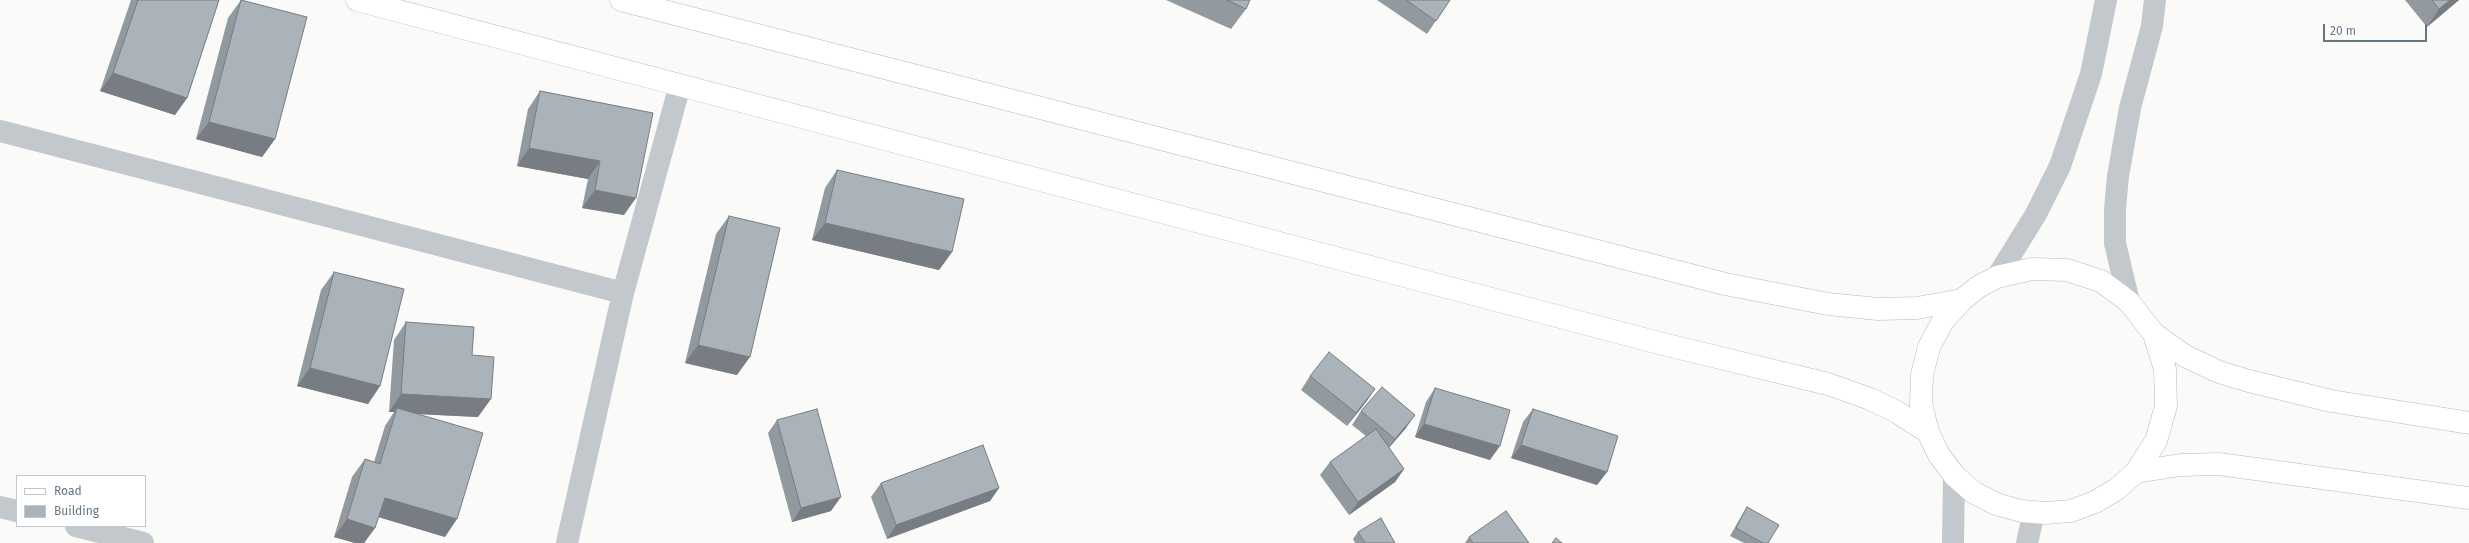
<!DOCTYPE html>
<html>
<head>
<meta charset="utf-8">
<style>
	body { margin:0 }
	#map { position:relative; width:2469px; height:543px; overflow:hidden; background:#fafaf8; font-family:"Fira Sans",sans-serif }
	canvas { display:block }
	.legend { position:absolute; left:16px; top:475px; width:130px; height:52px; box-sizing:border-box; background:#fff; border:1px solid #c1c8cd; margin:0; padding:5px 7px; list-style:none; font-size:12px; color:#657683 }
	.legend li { display:flex; align-items:center; gap:8px; height:20px }
	.legend b { width:20px; border:1px solid #c1c8cd }
	.scale { position:absolute; left:2323px; top:24px; width:104px; height:18px; box-sizing:border-box; border:2px solid #657683; border-top:0; padding-left:5px; font-size:12px; line-height:14px; white-space:nowrap; color:#657683; -webkit-text-stroke:3px #fff; paint-order:stroke }
</style>
</head>
<body>
<div id="map">
<canvas width="2469" height="543"></canvas>
<ul class="legend">
<li><b style="height:5px;background:#fff"></b>Road</li>
<li><b style="height:11px;background:#aab3b9"></b>Building</li>
</ul>
<div class="scale">20 m</div>
</div>
<script>
const g = document.querySelector('canvas').getContext('2d');
g.lineJoin = 'round';
function poly(rows) {
  const path = new Path2D();
  for (const r of rows) {
    path.moveTo(r[0], r[1]);
    for (let i = 2; i < r.length; i += 2) path.lineTo(r[i], r[i + 1]);
  }
  return path;
}
function stroke(path, color, width, dash) {
  g.strokeStyle = color;
  g.lineWidth = width;
  g.lineCap = dash ? 'butt' : 'round';
  g.setLineDash(dash || []);
  g.stroke(path);
}
function fill(path, color) {
  g.fillStyle = color;
  g.fill(path, 'evenodd');
}
const minor = poly([
	[0,131,623,293,680,85],
	[1997,277,2036,214,2060,166,2091,74,2106,0],
	[2129,302,2115,243,2115,209,2118,176,2130,108,2152,26,2155,0],
	[0,507,17,511],
	[76,526,143,543],
	[567,543,623,293],
	[1953,543,1954,475],
	[2027,543,2034,512]
]);
const secondary = poly([
	[357,0,1659,343,1828,384,1870,399,1897,412,1928,432,1939,455,1954,475,1973,492,1996,504,2021,511,2046,513,2071,511,2095,502,2117,489,2136,472,2156,441,2166,406,2165,369,2154,334,2129,302,2101,281,2067,270,2032,269,1997,277,1978,287,1962,300,1943,321,1929,347,1922,375,1921,404,1928,432],
	[621,0,1725,284,1828,304,1878,309,1917,308,1962,300],
	[2154,334,2185,356,2219,372,2249,381,2331,401,2469,423],
	[2136,472,2180,465,2219,464,2469,498]
]);
const wall = poly([
	[131,0,219,0,187,98,175,115,100,91],
	[241,0,275,139,262,157,196,139,228,18],
	[1166,0,1250,0,1246,9,1231,29],
	[1377,0,1450,0,1427,34],
	[2405,0,2459,0,2427,27],
	[540,91,653,113,624,215,582,208,588,179,517,166,528,109],
	[837,170,952,252,939,270,812,240,825,188],
	[729,216,737,375,685,363,716,234],
	[334,272,380,386,368,404,297,386,321,290],
	[406,322,472,355,478,417,418,414,445,537,378,517,375,528,364,543,355,543,334,537,352,477,365,459,374,462,385,426,394,412,389,412,394,340],
	[1310,376,1375,389,1366,402,1347,426,1301,390],
	[1435,388,1490,460,1415,437,1426,402],
	[1533,409,1607,472,1597,485,1511,458,1523,422],
	[1361,411,1406,428,1389,448,1404,469,1395,482,1349,515,1320,475,1330,462,1366,436,1352,425],
	[777,420,831,511,792,522,768,433],
	[881,483,999,488,990,501,887,539,871,497],
	[1747,507,1768,543,1744,543,1730,536,1742,515],
	[1358,532,1395,543,1355,543,1353,539],
	[1469,537,1529,543,1465,543]
]);
const shadedWall = poly([
	[2450,0,2459,0,2427,27,2439,9],
	[113,73,187,98,175,115,100,91],
	[209,122,275,139,262,157,196,139],
	[529,148,600,161,588,179,517,166],
	[595,190,636,198,624,215,582,208],
	[825,223,952,252,939,270,812,240],
	[698,345,750,357,737,375,685,363],
	[310,368,380,386,368,404,297,386],
	[1375,389,1366,402,1347,426,1356,413],
	[401,394,491,399,478,417,396,413,397,408,394,412,389,412],
	[1415,415,1406,428,1385,452,1395,439],
	[1424,424,1500,446,1490,460,1415,437],
	[1521,445,1607,472,1597,485,1511,458],
	[1404,469,1395,482,1349,515,1358,502],
	[999,488,990,501,887,539,896,525],
	[841,497,831,511,792,522,801,508],
	[385,498,457,519,445,537,372,515],
	[347,519,375,528,364,543,355,543,334,537]
]);
const building = poly([
	[138,0,219,0,187,98,113,73,138,0],
	[241,0,307,17,275,139,209,122,241,0],
	[1227,0,1250,0,1246,9,1227,0],
	[1406,0,1450,0,1436,21,1406,0],
	[2432,0,2450,0,2439,9,2432,0],
	[540,91,653,113,636,198,595,190,600,161,529,148,540,91],
	[837,170,964,199,952,252,825,223,837,170],
	[729,216,780,228,750,357,698,345,729,216],
	[334,272,404,289,380,386,310,368,334,272],
	[406,322,474,327,472,355,494,357,491,399,401,394,406,322],
	[1329,352,1375,389,1356,413,1310,376,1329,352],
	[1382,387,1415,415,1395,439,1361,411,1382,387],
	[1435,388,1510,410,1500,446,1424,424,1435,388],
	[397,408,483,433,457,519,385,498,375,528,347,519,365,459,380,464,397,408],
	[817,409,841,497,801,508,777,420,817,409],
	[1533,409,1618,436,1607,472,1521,445,1533,409],
	[1376,429,1404,469,1358,502,1330,462,1376,429],
	[983,445,999,488,896,525,881,483,983,445],
	[1747,507,1779,525,1768,543,1763,543,1736,528,1747,507],
	[1506,511,1529,543,1473,543,1469,537,1506,511],
	[1381,518,1395,543,1365,543,1358,532,1381,518],
	[1556,538,1562,543,1552,543,1556,538]
]);
stroke(secondary, '#b3babf', 23);
stroke(minor, '#c3c8cc', 22);
stroke(secondary, '#fff', 22);
fill(wall, '#929a9f');
fill(shadedWall, '#777d82');
fill(building, '#aab3b9');
stroke(building, '#777d82', 1);
</script>
</body>
</html>
